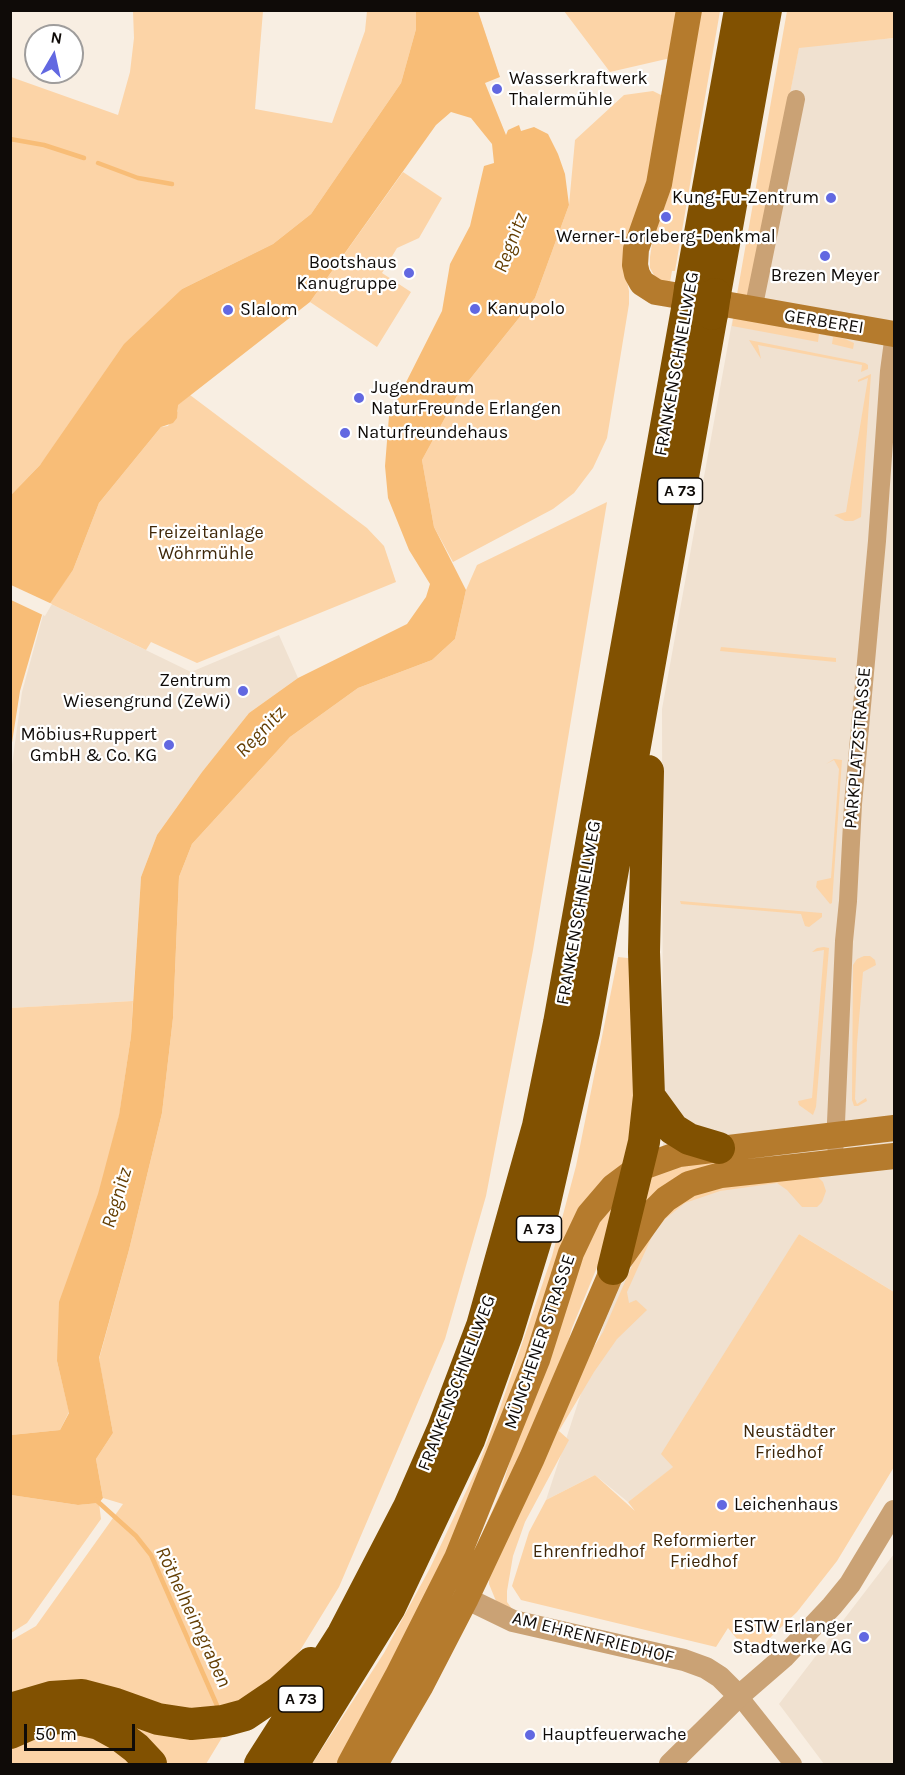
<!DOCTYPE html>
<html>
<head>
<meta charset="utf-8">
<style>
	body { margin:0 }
	#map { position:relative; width:905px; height:1775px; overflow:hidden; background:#f8eee2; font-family:Karla,sans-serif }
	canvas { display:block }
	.frame { position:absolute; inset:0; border:12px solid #0f0b08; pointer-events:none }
	.north { position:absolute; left:24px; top:24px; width:60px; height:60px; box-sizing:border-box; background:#fff; border:2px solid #9f9d9c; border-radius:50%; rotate:9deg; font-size:16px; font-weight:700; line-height:24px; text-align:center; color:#0f0b08 }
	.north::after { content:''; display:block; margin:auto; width:21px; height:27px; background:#6268e1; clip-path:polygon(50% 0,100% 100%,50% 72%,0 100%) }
	.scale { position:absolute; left:24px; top:1724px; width:111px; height:27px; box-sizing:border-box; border:3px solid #0f0b08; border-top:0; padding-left:8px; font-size:18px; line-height:21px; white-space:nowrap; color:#0f0b08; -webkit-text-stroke:4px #fff; paint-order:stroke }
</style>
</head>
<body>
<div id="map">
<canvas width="905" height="1775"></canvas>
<div class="frame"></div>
<div class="north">N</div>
<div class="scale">50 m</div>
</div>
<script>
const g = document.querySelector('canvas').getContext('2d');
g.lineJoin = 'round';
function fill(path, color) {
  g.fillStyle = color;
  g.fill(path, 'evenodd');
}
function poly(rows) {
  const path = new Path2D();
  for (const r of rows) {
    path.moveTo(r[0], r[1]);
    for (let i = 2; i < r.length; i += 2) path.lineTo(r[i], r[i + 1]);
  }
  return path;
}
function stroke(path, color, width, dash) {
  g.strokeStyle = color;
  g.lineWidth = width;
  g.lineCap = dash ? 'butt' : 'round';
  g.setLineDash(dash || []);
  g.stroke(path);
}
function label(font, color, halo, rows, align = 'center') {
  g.font = font + ' Karla,sans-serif';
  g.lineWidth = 4.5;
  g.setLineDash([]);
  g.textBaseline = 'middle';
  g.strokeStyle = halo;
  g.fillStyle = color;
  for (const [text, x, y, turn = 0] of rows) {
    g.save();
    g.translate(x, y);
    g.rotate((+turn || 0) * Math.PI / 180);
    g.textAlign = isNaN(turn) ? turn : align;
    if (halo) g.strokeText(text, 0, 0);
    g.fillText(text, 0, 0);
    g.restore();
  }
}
const built = poly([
	[894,38,894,1292,799,1234,674,1467,628,1502,595,1475,546,1500,663,1144,662,709,736,300,750,297,799,47],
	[49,603,191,672,279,635,298,678,249,713,202,772,157,835,141,877,133,1001,11,1008,11,772,22,692,43,615],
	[894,1554,894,1764,824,1764,779,1704]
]);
const green = poly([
	[133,11,263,11,255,109,332,123,365,31,367,11,416,11,416,29,401,83,311,214,273,244,182,289,40,465,11,495,11,77,118,115,130,72,134,38],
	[564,11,683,11,675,57,610,72],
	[701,11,720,11,675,271,672,271,669,288,655,277,650,268,650,257,653,237,667,200,671,182],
	[787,11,894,11,894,38,799,48,750,297,736,300],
	[653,91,661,95,666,106,625,270,629,291,629,304,607,438,593,468,574,493,553,509,453,562,434,527,422,460,458,394,535,298,569,205,575,140,624,95],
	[403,172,442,198,419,238,397,248,382,273,411,292,377,347,310,302],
	[734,313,845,339,854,343,853,349,832,344,833,337,819,334,818,342,732,326],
	[749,340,865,363,868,365,868,369,861,372,862,365,758,345,761,359],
	[871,374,861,517,853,521,845,521,834,515,846,512,868,378,858,382,858,380],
	[190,395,367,528,384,546,396,582,197,663,151,642,146,650,49,603,73,570,99,503,161,427,168,426,178,411,177,405],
	[607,502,533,950,486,1196,445,1339,339,1587,293,1662,267,1688,214,1712,11,1697,10,1641,36,1626,123,1504,103,1498,96,1459,113,1433,99,1359,129,1250,162,1113,173,1018,179,877,192,844,290,737,358,688,432,660,455,639,466,590,477,565],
	[721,647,836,658,836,662,720,651],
	[834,759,842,760,832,903,830,904,816,887,817,881,831,878,839,769,834,760,826,764],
	[680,901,822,913,822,917,809,927,805,926,801,914,681,904],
	[824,947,829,948,816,1107,813,1115,799,1105,798,1101,812,1098,824,950,812,952,817,948],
	[864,956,870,956,875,960,876,965,863,972,857,1044,855,1099,857,1104,866,1098,867,1101,858,1106,854,1106,852,1100,853,965,857,959],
	[618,957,637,959,632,1164,541,1320,448,1553,341,1764,312,1764,384,1653,430,1568,478,1466,500,1408,552,1256,576,1166],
	[133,1001,131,1036,119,1116,57,1361,69,1412,60,1430,11,1435,10,1008],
	[727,1160,642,1212,646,1174,656,1169],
	[817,1176,823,1182,826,1191,822,1202,817,1207,802,1207,787,1190,777,1183,720,1191,685,1203,665,1219,653,1234,627,1292,629,1303,636,1300,647,1310,617,1339,594,1372,559,1431,569,1440,525,1522,513,1556,507,1591,507,1602,515,1613,496,1601,489,1584,489,1572,575,1377,603,1332,638,1252,659,1217,699,1190],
	[618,1193,614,1226,572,1328,559,1373,465,1574,500,1493,526,1410,582,1246],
	[799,1234,894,1292,894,1467,837,1561,797,1612,751,1656,728,1628,716,1647,521,1600,512,1586,529,1532,546,1500,595,1475,635,1511,628,1502,673,1467,661,1454],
	[11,1495,78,1505,99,1503,101,1519,27,1623,11,1633],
	[11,1718,226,1731,206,1764,163,1764,150,1745],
	[34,1732,106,1735,141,1764,11,1764,10,1745]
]);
const water = poly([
	[416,11,478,11,500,77,485,83,506,135,508,130,519,125,521,131,534,127,548,134,558,154,565,174,569,205,535,298,458,394,422,460,434,527,466,590,455,639,432,660,358,688,290,737,192,844,179,877,173,1018,162,1113,129,1250,99,1358,113,1433,96,1459,103,1498,99,1503,78,1505,11,1495,11,1435,60,1430,69,1413,57,1361,59,1302,98,1194,119,1115,131,1036,141,877,157,835,202,772,249,713,298,678,407,624,426,597,430,584,409,550,388,498,385,466,389,416,442,311,450,264,470,226,484,166,494,163,492,144,471,118,451,112,436,125,310,302,178,405,177,418,173,423,161,427,99,503,73,570,42,615,20,691,11,749,11,495,40,465,124,344,182,289,273,244,311,214,401,83,416,29]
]);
const pier = poly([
	[11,585,52,604,45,616,11,600]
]);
const stream = poly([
	[10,139,44,145,84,158],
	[98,163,138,178,172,184],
	[96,1500,136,1536,151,1555,219,1710]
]);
const minor = poly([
	[753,310,796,99],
	[835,1145,844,941,848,901,853,804,877,541,889,371,894,334],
	[739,1696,793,1764]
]);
const tertiary = poly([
	[449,1590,513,1621,684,1660,706,1668,720,1677,739,1696],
	[670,1764,739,1696,784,1657,832,1606,850,1584,894,1511]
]);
const secondary = poly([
	[689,10,659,184,636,249,635,265,637,274,642,283,656,292,668,294,894,334],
	[350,1764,397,1677,457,1558,537,1360,571,1253,589,1215,613,1187,637,1169,679,1154,894,1128],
	[375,1764,420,1687,466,1598,532,1458,613,1269,655,1210,666,1199,689,1184,721,1175,894,1156]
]);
const motorway = poly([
	[690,289,740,10],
	[715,294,766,10],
	[649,1096,673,1129,689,1139,719,1148],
	[613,1269,644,1142,649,1096,644,952,648,771],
	[10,1709,51,1697,82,1695,116,1704,158,1719,191,1724,223,1721,245,1715,279,1692,311,1663],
	[10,1733,35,1722,59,1718,82,1720,99,1724,119,1735,136,1748,151,1764],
	[260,1764,343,1634,409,1507,443,1429,482,1326,538,1126,559,1023,687,309],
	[293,1764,390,1607,469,1440,507,1334,538,1233,584,1032,712,314]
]);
const motorwayBridge = poly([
	[687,309,690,289],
	[712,314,715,294]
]);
const markers = [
	[497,89,6,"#6268e1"],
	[831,198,6,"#6268e1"],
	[666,217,6,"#6268e1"],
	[825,256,6,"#6268e1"],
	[409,273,6,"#6268e1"],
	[475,309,6,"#6268e1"],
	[228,310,6,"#6268e1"],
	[359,398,6,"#6268e1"],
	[345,433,6,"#6268e1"],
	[243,691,6,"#6268e1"],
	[169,745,6,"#6268e1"],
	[722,1505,6,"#6268e1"],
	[864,1637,6,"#6268e1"],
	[530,1735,6,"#6268e1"]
];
const shields = [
	[680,491,45],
	[539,1229,45],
	[301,1699,45]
];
const shieldNames = [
	["A 73",680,491],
	["A 73",539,1229],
	["A 73",301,1699]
];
const poiNames = [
	["Wasserkraftwerk",509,79],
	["Thalermühle",509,100],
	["Kung-Fu-Zentrum",819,198,"right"],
	["Werner-Lorleberg-Denkmal",666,237,"center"],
	["Bootshaus",397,263,"right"],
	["Kanugruppe",397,284,"right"],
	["Brezen Meyer",825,276,"center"],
	["Kanupolo",487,309],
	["Slalom",240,310],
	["Jugendraum",371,388],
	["NaturFreunde Erlangen",371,409],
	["Naturfreundehaus",357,433],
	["Zentrum",231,681,"right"],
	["Wiesengrund (ZeWi)",231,702,"right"],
	["Möbius+Ruppert",157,735,"right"],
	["GmbH & Co. KG",157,756,"right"],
	["Leichenhaus",734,1505],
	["ESTW Erlanger",852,1627,"right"],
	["Stadtwerke AG",852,1648,"right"],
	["Hauptfeuerwache",542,1735]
];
const streetNames = [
	["GERBEREI",824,322,9],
	["FRANKENSCHNELLWEG",677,364,-80],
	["PARKPLATZSTRASSE",858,748,-85],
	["FRANKENSCHNELLWEG",579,913,-80],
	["MÜNCHENER STRASSE",540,1342,-71],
	["FRANKENSCHNELLWEG",457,1383,-69],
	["AM EHRENFRIEDHOF",593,1638,14]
];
const parkNames = [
	["Freizeitanlage",206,533],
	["Wöhrmühle",206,554],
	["Neustädter",789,1432],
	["Friedhof",789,1453],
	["Reformierter",704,1541],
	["Friedhof",704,1562],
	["Ehrenfriedhof",589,1552]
];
const waterNames = [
	["Regnitz",511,243,-69],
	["Regnitz",261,732,-46],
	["Regnitz",117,1198,-73],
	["Röthelheimgraben",193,1617,65]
];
fill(built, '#f0e1d0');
fill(green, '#fcd4a7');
fill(water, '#f8bd77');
fill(pier, '#f8eee2');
stroke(stream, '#f8bd77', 4.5);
stroke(minor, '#caa275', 18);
stroke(tertiary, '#caa275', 22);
stroke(secondary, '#b57b2d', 26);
stroke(motorway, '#815101', 32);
stroke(motorwayBridge, '#815101', 32);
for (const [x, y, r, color] of markers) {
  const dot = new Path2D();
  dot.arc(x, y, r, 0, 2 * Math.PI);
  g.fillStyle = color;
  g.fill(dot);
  stroke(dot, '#fff', 2);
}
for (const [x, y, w] of shields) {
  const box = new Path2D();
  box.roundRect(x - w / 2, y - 13, w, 26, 4.5);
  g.fillStyle = '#fff';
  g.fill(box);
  stroke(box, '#0f0b08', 1.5);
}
label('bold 16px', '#0f0b08', null, shieldNames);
label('18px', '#0f0b08', '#fff', poiNames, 'left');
label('18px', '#0f0b08', '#fff', streetNames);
label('18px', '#3f2708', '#fff', parkNames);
label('italic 20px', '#643e03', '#fff', waterNames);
</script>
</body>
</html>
